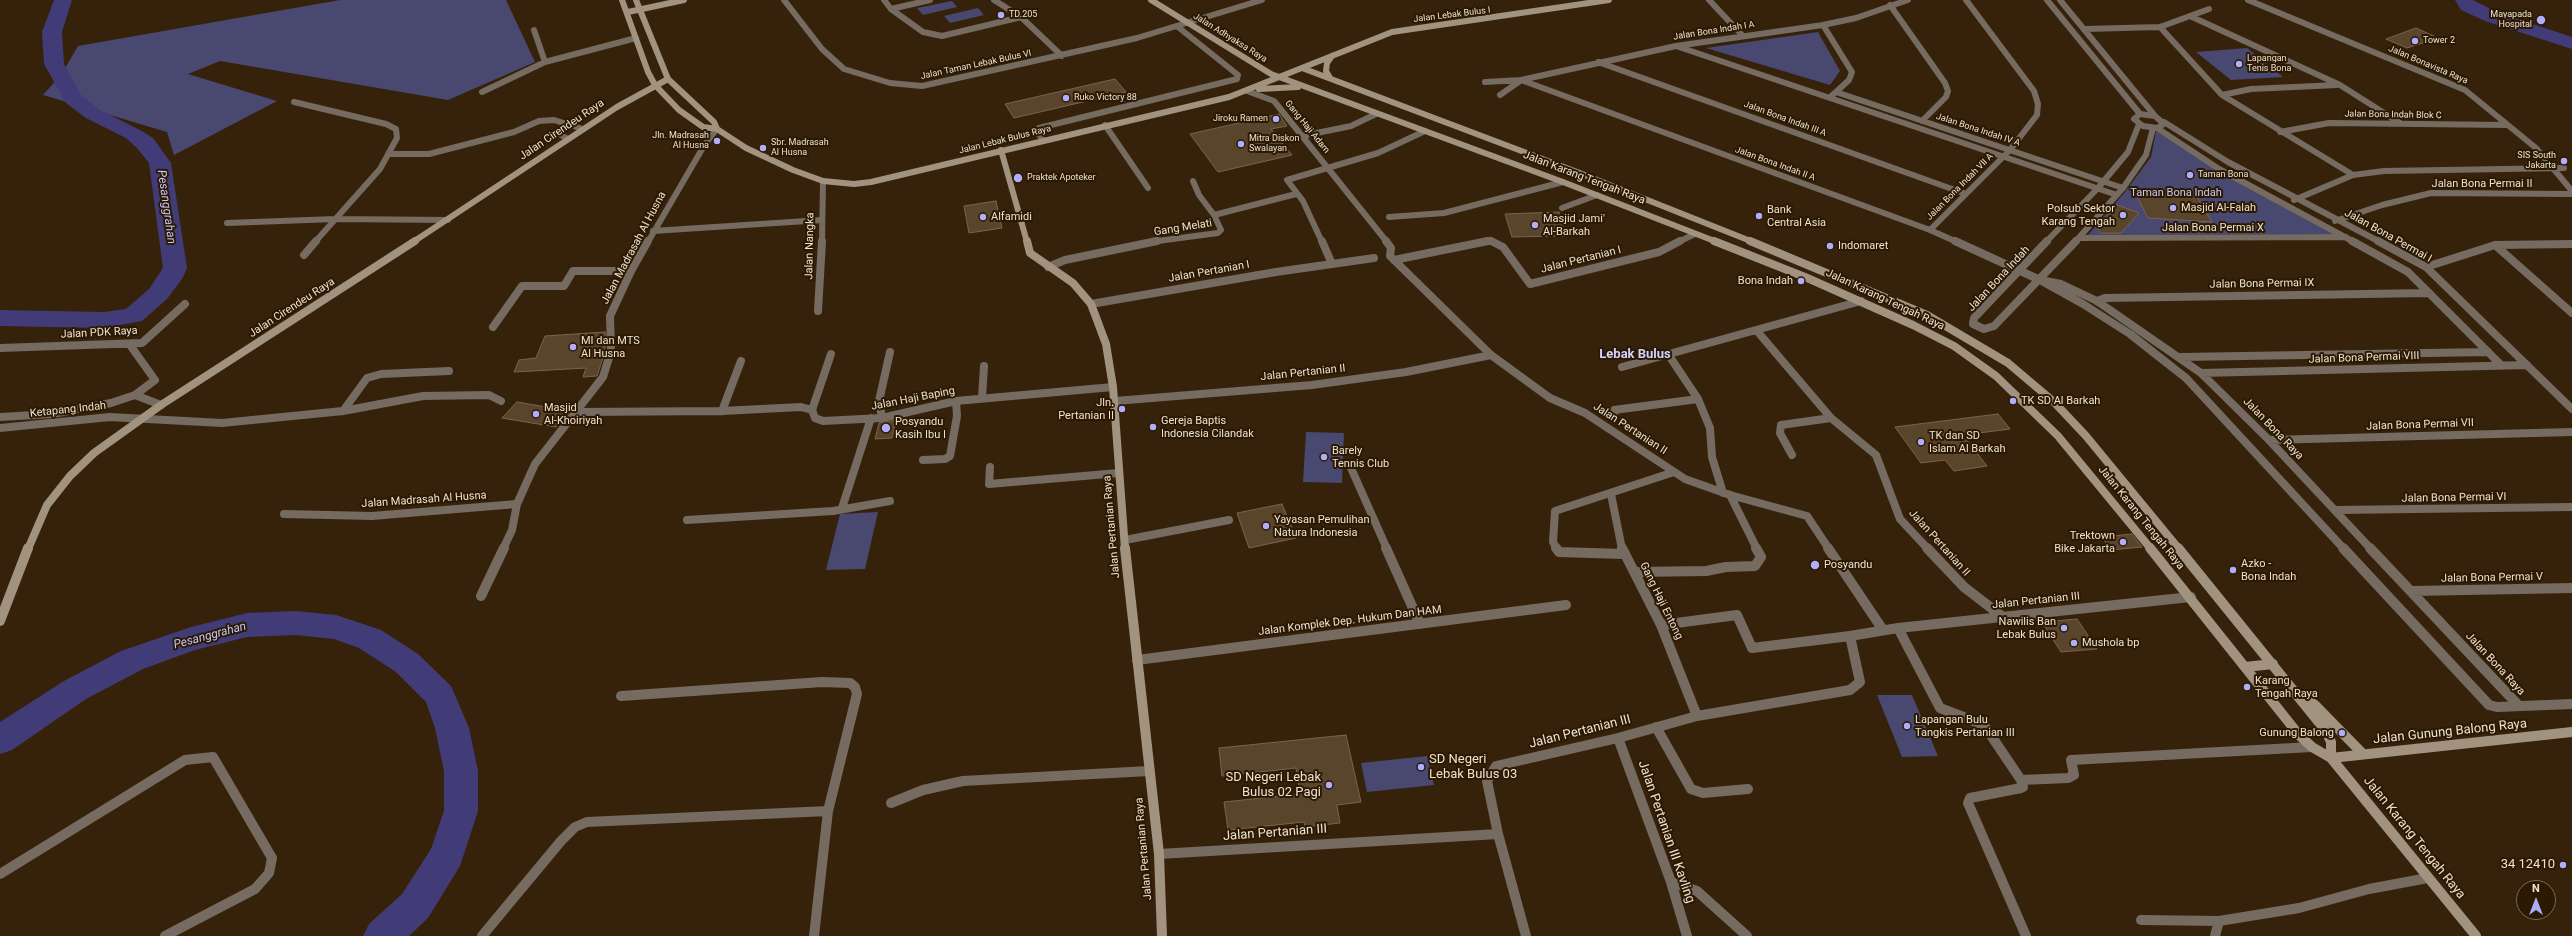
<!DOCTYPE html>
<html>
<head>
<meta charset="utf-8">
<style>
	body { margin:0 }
	#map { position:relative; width:2572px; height:936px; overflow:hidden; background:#36220a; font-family:Roboto,sans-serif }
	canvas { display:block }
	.north { position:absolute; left:2516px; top:880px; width:40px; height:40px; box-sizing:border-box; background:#2b1902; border:1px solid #796956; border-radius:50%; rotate:0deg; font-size:11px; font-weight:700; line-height:16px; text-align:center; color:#eee1d3 }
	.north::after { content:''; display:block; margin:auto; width:14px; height:18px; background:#b0aefa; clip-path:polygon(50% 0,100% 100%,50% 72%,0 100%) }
</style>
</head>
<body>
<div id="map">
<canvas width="2572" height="936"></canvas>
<div class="north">N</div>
</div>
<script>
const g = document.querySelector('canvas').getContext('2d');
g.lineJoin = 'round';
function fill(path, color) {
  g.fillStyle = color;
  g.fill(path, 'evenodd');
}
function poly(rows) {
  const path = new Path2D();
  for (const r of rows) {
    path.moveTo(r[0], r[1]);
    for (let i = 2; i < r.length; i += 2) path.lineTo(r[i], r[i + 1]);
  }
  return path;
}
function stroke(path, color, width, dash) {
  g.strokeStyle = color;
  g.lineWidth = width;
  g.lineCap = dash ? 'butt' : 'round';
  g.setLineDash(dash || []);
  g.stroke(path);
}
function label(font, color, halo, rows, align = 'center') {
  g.font = font + ' Roboto,sans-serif';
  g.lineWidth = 4;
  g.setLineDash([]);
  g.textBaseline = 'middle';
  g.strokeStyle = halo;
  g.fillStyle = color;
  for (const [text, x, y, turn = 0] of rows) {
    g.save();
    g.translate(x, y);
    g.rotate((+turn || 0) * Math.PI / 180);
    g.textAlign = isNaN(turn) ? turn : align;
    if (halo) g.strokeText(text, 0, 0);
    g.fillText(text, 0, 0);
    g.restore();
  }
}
const green = poly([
	[340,0,506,0,535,62,448,100,220,61,188,74,277,101,174,155,167,132,43,95,61,75,78,46],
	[952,1,957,7,923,15,917,8],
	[978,8,984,15,950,23,944,16],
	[1818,32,1840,71,1830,85,1706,48],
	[2247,48,2283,77,2231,80,2196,52],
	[2156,131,2216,170,2337,234,2088,235,2125,192,2151,157],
	[1306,432,1344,433,1342,483,1303,482],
	[878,512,865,569,826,570,840,514],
	[1877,695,1912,695,1938,756,1902,757],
	[1427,756,1434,785,1367,792,1361,763]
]);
const river = poly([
	[54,0,72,0,62,32,64,64,81,95,100,110,140,130,153,138,171,163,187,268,182,279,167,299,142,321,104,328,0,326,0,310,104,312,126,309,149,289,163,268,149,163,137,148,126,138,86,118,66,103,44,64,42,32,54,0],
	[2455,0,2473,0,2499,13,2572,37,2572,49,2485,21,2461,10,2455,0],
	[295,611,336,615,381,630,418,654,451,686,469,728,478,771,478,811,460,866,428,918,409,936,363,936,369,924,402,894,431,849,444,811,444,771,435,728,426,702,396,672,359,648,334,639,295,635,247,637,195,650,143,669,86,699,12,750,0,754,0,722,64,681,121,651,191,627,247,613,295,611]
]);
const building = poly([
	[2416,28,2438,38,2407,48,2386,39,2416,28],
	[1115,79,1126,92,1014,118,1005,104,1115,79],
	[1279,114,1287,126,1271,129,1292,155,1218,172,1190,134,1279,114],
	[2135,193,2197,197,2212,222,2148,218,2135,193],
	[996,201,1002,228,969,233,964,206,996,201],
	[2117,205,2139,213,2121,233,2101,233,2097,228,2117,205],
	[1559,212,1566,236,1512,237,1505,214,1559,212],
	[605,332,606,345,601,358,603,358,597,376,583,377,586,368,514,372,519,360,536,358,545,336,605,332],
	[517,402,570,411,556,427,502,418,517,402],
	[1998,414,2010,429,1963,435,1987,466,1954,471,1945,460,1921,463,1895,427,1998,414],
	[896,420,892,438,875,439,879,423,896,420],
	[1282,504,1296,538,1249,548,1237,513,1282,504],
	[2132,534,2142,547,2111,550,2102,537,2132,534],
	[2077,619,2097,649,2061,652,2042,622,2077,619],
	[1346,735,1361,802,1337,805,1340,823,1305,827,1304,822,1228,830,1224,802,1300,794,1296,768,1222,776,1219,748,1346,735]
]);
const streetFar2 = poly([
	[784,0,822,49,844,69,890,83,922,86,1137,38,1262,0],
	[884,0,891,9,923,32,942,36,1021,17],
	[994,0,1021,17,1062,56],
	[1709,0,1742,35],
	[2047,0,2140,114],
	[2060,0,2155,116],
	[2248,0,2465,90,2536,148,2572,191],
	[1890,5,1945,83,1948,91,1946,97,1922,121],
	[891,9,930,0],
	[2190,16,2340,85,2400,123],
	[1823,25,1852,72,1849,80,1836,92],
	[2160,27,2222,95,2353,175],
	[2085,29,2160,27,2209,9],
	[534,30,545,62],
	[1676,46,2117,195],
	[1598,62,1966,194],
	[1521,80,1930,230,1957,242],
	[1485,82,1521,80,1676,46,1823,25,1856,18,1908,0],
	[1247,91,1274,101,1387,242],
	[482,92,545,62,636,38],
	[1500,95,1520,81],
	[2222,95,2251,89,2337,85],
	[1830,97,1836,92,2123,188],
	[294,102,386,124,396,129,397,138,380,169,315,242],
	[2140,114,2155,116,2164,124,2157,128,2143,126,2134,119,2140,114],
	[2164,122,2228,162,2380,242],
	[563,124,559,134,568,139],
	[1105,125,1148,188],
	[2157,128,2219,169,2354,242],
	[2280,132,2329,123,2507,125],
	[1302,136,1351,126,1376,114],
	[1043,140,1037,132,1039,128,1237,79,1238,75,1178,27],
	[389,154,429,154,514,132,539,121,554,120,583,129],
	[1193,181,1199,195,1214,215],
	[2294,200,2353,175,2384,171,2564,168],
	[1562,208,1597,195],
	[1389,217,1444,213,1563,182],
	[2335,221,2382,205,2431,193,2572,194],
	[227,223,335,219,448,220],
	[1930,230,2010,150,2037,115,2038,104,2034,91,1966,0],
	[653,231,822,220],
	[2079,238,2346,237],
	[648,242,705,144,717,129],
	[822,242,823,181],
	[1150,242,1218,233,1221,230,1214,215,1296,194],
	[1322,242,1303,201,1287,180,1378,153,1425,131],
	[1483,242,1493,242],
	[1678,242,1695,234],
	[2046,242,2098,188,2128,152,2139,124],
	[2075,242,2123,188,2146,155,2153,128]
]);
const streetFar1 = poly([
	[1322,241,1332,264],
	[1386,241,1391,248,1390,256,1491,355,1550,398,1585,413,1685,479,1730,495,1807,516,1829,549],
	[1491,241,1503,247,1530,284,1659,252,1680,241],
	[1955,241,2040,280,2083,304,2130,334,2186,378,2344,549],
	[2047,241,1974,318,1973,324,1984,329,1994,326,2076,241],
	[2352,241,2408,272,2501,365],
	[2378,241,2426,267,2572,409],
	[2495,245,2572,313],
	[304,255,316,241],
	[1394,260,1488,241],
	[1048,267,1065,260,1157,241],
	[2426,267,2495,245,2572,244],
	[2045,281,2061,284,2097,301,2201,373,2269,440,2371,549],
	[2097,301,2105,298,2429,293],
	[1091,304,1276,272,1374,258],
	[818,311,822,241],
	[493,327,522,286,564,286,573,271,631,271],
	[1757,331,1831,418],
	[130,345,155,380,135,395],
	[0,348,142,343,185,304],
	[2181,357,2488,352],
	[1622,367,1861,301],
	[2201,373,2527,365],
	[982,398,984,366],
	[1698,399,1710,428,1712,457,1723,493],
	[1115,401,1312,385,1406,372,1491,355],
	[812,410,831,354],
	[343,411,367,378,381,374,449,371],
	[722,411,741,361],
	[578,412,722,411,801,407,812,410,815,418,823,421,882,418,956,401,1113,387],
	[1614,415,1612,412,1614,410,1698,399,1668,354],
	[0,417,52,414,111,403,135,395,161,405],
	[882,418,879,401,890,352],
	[0,428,110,417,222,423,343,411,423,396,489,395,501,401],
	[2269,440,2572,432],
	[1792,455,1780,433,1781,425,1831,418,1876,455,1900,519,1928,549],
	[923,460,945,459,950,456,957,416,956,401],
	[990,467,989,484,1119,473],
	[1351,468,1387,549],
	[1611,494,1622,549],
	[1730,495,1757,549],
	[842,508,871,418],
	[2336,510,2572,507],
	[284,514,372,516,517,504],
	[687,520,833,511,890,501],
	[1125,540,1229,520],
	[503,549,512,530,517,504,535,464,603,377,611,351,610,316,631,271,648,241],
	[1557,549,1553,542,1555,511,1674,472]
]);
const street = poly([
	[1386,548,1420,624],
	[1556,548,1559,552,1623,554],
	[1622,548,1661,625,1697,716],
	[1828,548,1883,630],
	[1927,548,1964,587,2003,617],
	[2343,548,2489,705,2497,707,2572,704],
	[2370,548,2519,706],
	[1636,572,1706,571,1726,567,1755,566,1761,557,1756,548],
	[2412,591,2572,588],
	[481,596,504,548],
	[1661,625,1737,615,1752,648,1850,636],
	[1898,628,1940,708,1984,725,2021,780,2023,787,2021,788,1970,798,1968,803,2026,936],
	[1137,660,1566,605],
	[621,696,822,682,850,683,855,687,857,694,828,811,814,936],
	[1656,727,1691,789,1703,793,1748,789],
	[1618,738,1671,882,1687,936],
	[2021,780,2068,778,2074,775,2071,760,2312,747],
	[891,803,923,790,963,781,1149,771],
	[1498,834,1526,936],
	[1159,854,1498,834,1487,781,1496,766,1618,738,1697,716,1850,690,1860,682,1850,636,1898,628,2191,597],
	[0,874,185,760,213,757,272,858,269,873,255,889,165,936],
	[1671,882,1697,891,1747,936],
	[2141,920,2219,921,2299,908,2369,889,2428,878],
	[482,936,561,841,575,827,587,822,828,811],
	[2215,936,2219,921]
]);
const secondaryFar2 = poly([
	[622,0,648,72,655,85,679,110,703,127,717,129,746,148,793,170,823,181,854,184,871,182,1229,97,1392,32,1609,0],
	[636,0,668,79,714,122,717,129],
	[1151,0,1271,74,1563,182,1717,242],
	[628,12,684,0],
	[1302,68,1577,172,1753,242],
	[1330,78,1326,71,1327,63,1332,56],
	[1259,89,1298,87],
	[1001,150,1027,242],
	[413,242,617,107,668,79]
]);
const secondaryFar1 = poly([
	[1027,241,1030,253,1073,283,1091,304,1106,344,1113,387,1125,549],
	[1714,241,1805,277,1913,325,1954,346,1996,376,2058,436,2151,549],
	[1750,241,1927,315,2008,363,2054,402,2086,436,2179,549],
	[28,549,47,505,70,476,94,453,161,405,415,241]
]);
const secondary = poly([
	[1125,548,1159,854,1162,936],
	[2150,548,2299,735,2312,747,2331,758,2476,936],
	[2178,548,2326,731,2331,742,2331,758],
	[0,621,28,548],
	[2245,667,2273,664],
	[2301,696,2315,705,2363,754],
	[2331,758,2572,732]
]);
const markers = [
	[1001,15,4,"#b0aefa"],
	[2541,20,5,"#b0aefa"],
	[2415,41,4,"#b0aefa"],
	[2239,64,4,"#b0aefa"],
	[1066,98,4,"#b0aefa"],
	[1276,119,4,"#b0aefa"],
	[717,141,4,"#b0aefa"],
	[1241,144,4,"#b0aefa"],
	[763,148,4,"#b0aefa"],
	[2564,161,4,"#b0aefa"],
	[2190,175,4,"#b0aefa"],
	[1018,178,5,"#b0aefa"],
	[2173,208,4,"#b0aefa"],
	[2123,215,4,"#b0aefa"],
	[1759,216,4,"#b0aefa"],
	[983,217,4,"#b0aefa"],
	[1535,225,4,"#b0aefa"],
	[1830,246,4,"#b0aefa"],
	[1801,281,4,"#b0aefa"],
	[573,347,4,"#b0aefa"],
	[2013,401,4,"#b0aefa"],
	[1122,409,4,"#b0aefa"],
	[536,414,4,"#b0aefa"],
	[1153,427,4,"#b0aefa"],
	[886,428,5,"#b0aefa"],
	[1921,442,4,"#b0aefa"],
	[1324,457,4,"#b0aefa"],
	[1266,526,4,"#b0aefa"],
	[2123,542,4,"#b0aefa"],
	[1815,565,5,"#b0aefa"],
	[2233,570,4,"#b0aefa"],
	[2064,628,4,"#b0aefa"],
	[2074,643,4,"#b0aefa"],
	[2247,687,4,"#b0aefa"],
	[1907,726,4,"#b0aefa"],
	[2342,733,4,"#b0aefa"],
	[1421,767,4,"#b0aefa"],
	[1329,785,4,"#b0aefa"],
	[2563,865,4,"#b0aefa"]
];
const farPoinames = [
	["TD.205",1009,15],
	["Mayapada",2532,15,"right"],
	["Hospital",2532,25,"right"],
	["Tower 2",2423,41],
	["Lapangan",2247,59],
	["Tenis Bona",2247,69],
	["Ruko Victory 88",1074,98],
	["Jiroku Ramen",1268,119,"right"],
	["Jln. Madrasah",709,136,"right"],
	["Al Husna",709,146,"right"],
	["Mitra Diskon",1249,139],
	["Swalayan",1249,149],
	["Sbr. Madrasah",771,143],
	["Al Husna",771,153],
	["SIS South",2556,156,"right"],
	["Jakarta",2556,166,"right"],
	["Taman Bona",2198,175],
	["Praktek Apoteker",1027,178]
];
const farStreetnames = [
	["Jalan Lebak Bulus I",1452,15,-7],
	["Jalan Bona Indah I A",1714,31,-9],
	["Jalan Adhyaksa Raya",1230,38,32],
	["Jalan Taman Lebak Bulus VI",976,65,-12],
	["Jalan Bonavista Raya",2428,65,23],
	["Jalan Bona Indah Blok C",2393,115,1],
	["Jalan Bona Indah III A",1785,119,20],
	["Gang Haji Adam",1307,127,51],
	["Jalan Bona Indah IV A",1978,130,18],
	["Jalan Lebak Bulus Raya",1005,140,-14],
	["Jalan Bona Indah II A",1775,164,20],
	["Jalan Bona Indah VII A",1960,187,-45]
];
const streetNames = [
	["Jalan Cirendeu Raya",562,130,-34],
	["Jalan Karang Tengah Raya",1584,178,21],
	["Jalan Bona Permai II",2482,184],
	["Gang Melati",1183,228,-9],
	["Jalan Bona Permai X",2213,228],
	["Jalan Bona Permai I",2388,236,29],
	["Jalan Nangka",810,246,-89],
	["Jalan Madrasah Al Husna",634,248,-62],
	["Jalan Pertanian I",1581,260,-14],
	["Jalan Pertanian I",1209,272,-10],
	["Jalan Bona Indah",1999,279,-47],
	["Jalan Bona Permai IX",2262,284,-1],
	["Jalan Karang Tengah Raya",1885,300,25],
	["Jalan Cirendeu Raya",292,308,-33],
	["Jalan PDK Raya",99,333,-3],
	["Jalan Bona Permai VIII",2364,358,-2],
	["Jalan Pertanian II",1303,373,-6],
	["Jalan Haji Baping",913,399,-11],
	["Ketapang Indah",68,410,-6],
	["Jalan Bona Permai VII",2420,425,-2],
	["Jalan Pertanian II",1630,429,33],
	["Jalan Bona Raya",2273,429,46],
	["Jalan Bona Permai VI",2454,498,-1],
	["Jalan Madrasah Al Husna",424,500,-4],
	["Jalan Karang Tengah Raya",2141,518,51],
	["Jalan Pertanian Raya",1112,527,-95],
	["Jalan Pertanian II",1939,543,48],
	["Jalan Bona Permai V",2492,578,-1],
	["Gang Haji Entong",1661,601,64],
	["Jalan Pertanian III",2036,601,-6],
	["Jalan Komplek Dep. Hukum Dan HAM",1350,621,-7],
	["Jalan Bona Raya",2495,664,47],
	["Jalan Pertanian Raya",1144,849,-95]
];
const parkNames = [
	["Taman Bona Indah",2176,193]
];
const poiNames = [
	["Masjid Al-Falah",2181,208],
	["Polsub Sektor",2115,209,"right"],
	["Karang Tengah",2115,222,"right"],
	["Bank",1767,210],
	["Central Asia",1767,223],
	["Alfamidi",991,217],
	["Masjid Jami'",1543,219],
	["Al-Barkah",1543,232],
	["Indomaret",1838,246],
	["Bona Indah",1793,281,"right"],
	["MI dan MTS",581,341],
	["Al Husna",581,354],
	["TK SD Al Barkah",2021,401],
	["Jln.",1114,403,"right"],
	["Pertanian II",1114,416,"right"],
	["Masjid",544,408],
	["Al-Khoiriyah",544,421],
	["Gereja Baptis",1161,421],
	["Indonesia Cilandak",1161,434],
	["Posyandu",895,422],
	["Kasih Ibu I",895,435],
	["TK dan SD",1929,436],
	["Islam Al Barkah",1929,449],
	["Barely",1332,451],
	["Tennis Club",1332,464],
	["Yayasan Pemulihan",1274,520],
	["Natura Indonesia",1274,533],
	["Trektown",2115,536,"right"],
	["Bike Jakarta",2115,549,"right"],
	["Azko -",2241,564],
	["Bona Indah",2241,577],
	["Posyandu",1824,565],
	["Nawilis Ban",2056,622,"right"],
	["Lebak Bulus",2056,635,"right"],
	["Mushola bp",2082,643],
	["Karang",2255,681],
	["Tengah Raya",2255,694],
	["Lapangan Bulu",1915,720],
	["Tangkis Pertanian III",1915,733],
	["Gunung Balong",2334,733,"right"]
];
const waterNames = [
	["Pesanggrahan",166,207,82],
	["Pesanggrahan",210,636,-15]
];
const quarterNames = [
	["Lebak Bulus",1635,355]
];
const nearStreetnames = [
	["Jalan Pertanian III",1580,732,-14],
	["Jalan Gunung Balong Raya",2450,732,-6],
	["Jalan Pertanian III Kavling",1666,832,71],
	["Jalan Pertanian III",1275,833,-4],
	["Jalan Karang Tengah Raya",2414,838,51]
];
const nearPoinames = [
	["SD Negeri",1429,760,"left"],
	["Lebak Bulus 03",1429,775,"left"],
	["SD Negeri Lebak",1321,778],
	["Bulus 02 Pagi",1321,793],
	["34 12410",2555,865]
];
fill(green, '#494870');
fill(river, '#413c77');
fill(building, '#59442c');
stroke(building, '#7b644b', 1);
stroke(streetFar2, '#756b60', 6);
stroke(streetFar1, '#756b60', 8);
stroke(street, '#756b60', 10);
stroke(secondaryFar2, '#a29280', 6);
stroke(secondaryFar1, '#a29280', 8);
stroke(secondary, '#a29280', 10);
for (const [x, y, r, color] of markers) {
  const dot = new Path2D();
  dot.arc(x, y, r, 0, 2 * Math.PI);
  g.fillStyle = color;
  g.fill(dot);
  stroke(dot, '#2b1902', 1.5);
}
label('9px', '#eee1d3', '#2b1902', farPoinames, 'left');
label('9px', '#eee1d3', '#2b1902', farStreetnames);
label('11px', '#eee1d3', '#2b1902', streetNames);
label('11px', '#cacaef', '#2b1902', parkNames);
label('11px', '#eee1d3', '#2b1902', poiNames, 'left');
label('italic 12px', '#c5c4fb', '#2b1902', waterNames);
label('bold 13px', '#d2d2fd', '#2b1902', quarterNames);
label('13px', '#eee1d3', '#2b1902', nearStreetnames);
label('13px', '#eee1d3', '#2b1902', nearPoinames, 'right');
</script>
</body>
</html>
